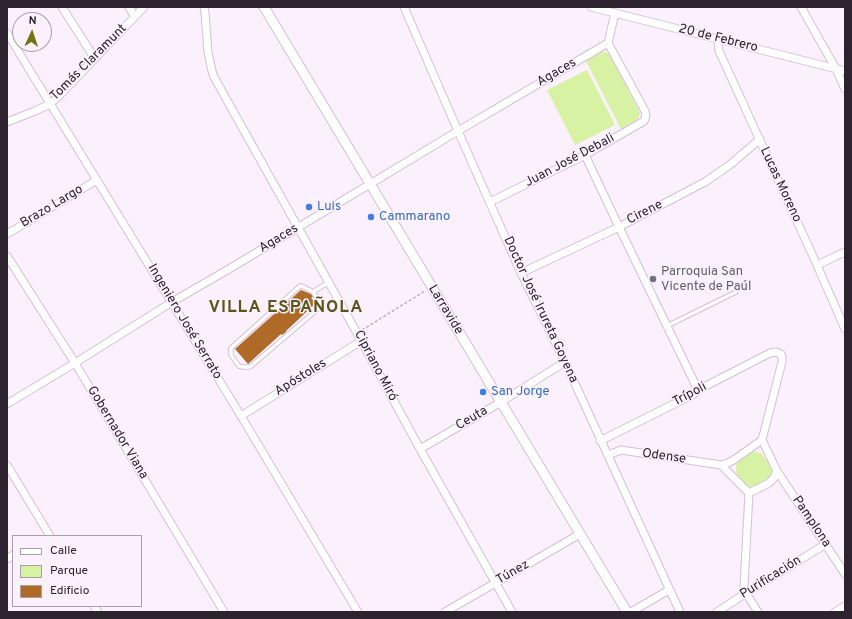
<!DOCTYPE html>
<html>
<head>
<meta charset="utf-8">
<style>
	body { margin:0 }
	#map { position:relative; width:852px; height:619px; overflow:hidden; background:#fbf1fd; font-family:Overpass,sans-serif }
	canvas { display:block }
	.frame { position:absolute; inset:0; border:8px solid #2c232e; pointer-events:none }
	.legend { position:absolute; left:12px; top:535px; width:130px; height:72px; box-sizing:border-box; background:#fbf1fd; border:1px solid #a89faa; margin:0; padding:5px 7px; list-style:none; font-size:12px; color:#2c232e }
	.legend li { display:flex; align-items:center; gap:8px; height:20px }
	.legend b { width:20px; border:1px solid #a89faa }
	.north { position:absolute; left:12px; top:12px; width:40px; height:40px; box-sizing:border-box; background:#fbf1fd; border:1px solid #a89faa; border-radius:50%; rotate:3deg; font-size:11px; font-weight:700; line-height:16px; text-align:center; color:#2c232e }
	.north::after { content:''; display:block; margin:auto; width:14px; height:18px; background:#767113; clip-path:polygon(50% 0,100% 100%,50% 72%,0 100%) }
</style>
</head>
<body>
<div id="map">
<canvas width="852" height="619"></canvas>
<div class="frame"></div>
<ul class="legend">
<li><b style="height:5px;background:#fff"></b>Calle</li>
<li><b style="height:11px;background:#d8f2a4"></b>Parque</li>
<li><b style="height:11px;background:#b06a27"></b>Edificio</li>
</ul>
<div class="north">N</div>
</div>
<script>
const g = document.querySelector('canvas').getContext('2d');
g.lineJoin = 'round';
function fill(path, color) {
  g.fillStyle = color;
  g.fill(path, 'evenodd');
}
function poly(rows) {
  const path = new Path2D();
  for (const r of rows) {
    path.moveTo(r[0], r[1]);
    for (let i = 2; i < r.length; i += 2) path.lineTo(r[i], r[i + 1]);
  }
  return path;
}
function stroke(path, color, width, dash) {
  g.strokeStyle = color;
  g.lineWidth = width;
  g.lineCap = dash ? 'butt' : 'round';
  g.setLineDash(dash || []);
  g.stroke(path);
}
function label(font, color, halo, rows, align = 'center') {
  g.font = font + ' Overpass,sans-serif';
  g.lineWidth = 3;
  g.setLineDash([]);
  g.textBaseline = 'middle';
  g.strokeStyle = halo;
  g.fillStyle = color;
  for (const [text, x, y, turn = 0] of rows) {
    g.save();
    g.translate(x, y);
    g.rotate((+turn || 0) * Math.PI / 180);
    g.textAlign = isNaN(turn) ? turn : align;
    if (halo) g.strokeText(text, 0, 0);
    g.fillText(text, 0, 0);
    g.restore();
  }
}
const green = poly([
	[601,52,608,53,610,55,640,113,639,117,637,120,621,129,586,61],
	[587,70,615,125,575,145,547,90],
	[752,452,756,452,762,454,772,469,771,474,766,480,755,486,752,487,747,486,741,481,736,472,736,468,737,463,740,460]
]);
const building = poly([
	[301,290,311,294,313,297,311,298,316,303,286,331,286,332,282,335,281,334,248,364,235,349]
]);
const path = poly([
	[362,330,425,291]
]);
const service = poly([
	[300,286,304,287,313,292,320,302,320,306,318,309,250,367,243,367,239,366,231,355,231,348,300,286],
	[313,292,329,282],
	[667,326,736,292]
]);
const minor = poly([
	[62,7,95,59],
	[129,7,135,17],
	[204,7,205,13,208,52,212,71,214,77,357,333,420,449,512,612],
	[404,7,458,131,521,273,565,362,680,612],
	[591,7,845,71],
	[801,7,836,69,845,89],
	[7,33,241,416,358,612],
	[718,39,719,51,817,265,845,329],
	[7,122,35,111,50,104,59,96,144,7],
	[585,155,619,227,698,390],
	[490,202,585,155,644,121,646,116,645,111,608,43],
	[7,234,97,180],
	[7,256,75,363,224,612],
	[817,265,845,252],
	[521,273,619,227,705,182,731,164,760,139],
	[7,404,75,363,172,302,229,269,458,131,608,43,615,13],
	[241,416,361,341],
	[600,441,694,394,698,390,770,353,776,352,781,354,782,357,782,362,762,440,777,471,845,574],
	[420,449,501,402,565,362],
	[608,455,616,452,621,450,721,465,749,493,744,586,746,593,758,612],
	[7,465,50,536],
	[721,465,728,463,735,459,762,440],
	[749,493,769,483,774,478,777,471],
	[7,559,13,555],
	[94,606,98,612],
	[445,612,580,534],
	[631,612,669,590],
	[717,612,746,593,826,544],
	[835,612,845,606]
]);
const tertiary = poly([
	[264,7,627,612]
]);
const markers = [
	[309,207,4,"#3f7fe0"],
	[371,217,4,"#3f7fe0"],
	[653,279,4,"#6b7280"],
	[483,392,4,"#3f7fe0"]
];
const streetNames = [
	["20 de Febrero",718,39,14],
	["Tomás Claramunt",89,63,-45],
	["Agaces",557,73,-30],
	["Juan José Debali",570,161,-28],
	["Lucas Moreno",780,185,65],
	["Brazo Largo",52,207,-31],
	["Cirene",645,213,-27],
	["Agaces",279,239,-31],
	["Larravide",445,310,59],
	["Doctor José Irureta Goyena",540,310,65],
	["Ingeniero José Serrato",184,322,59],
	["Cipriano Miró",375,366,62],
	["Apóstoles",301,378,-32],
	["Trípoli",690,395,-28],
	["Ceuta",472,419,-30],
	["Gobernador Viana",117,433,59],
	["Odense",664,457,8],
	["Pamplona",811,522,56],
	["Túnez",513,573,-30],
	["Purificación",771,578,-32]
];
const shopNames = [
	["Luis",317,207],
	["Cammarano",379,217],
	["San Jorge",491,392]
];
const worshipNames = [
	["Parroquia San",661,272],
	["Vicente de Paúl",661,287]
];
const districtNames = [
	["VILLA ESPAÑOLA",286,309]
];
fill(green, '#d8f2a4');
fill(building, '#b06a27');
stroke(service, '#d6bed9', 5.5);
stroke(minor, '#d6bed9', 9);
stroke(tertiary, '#d6bed9', 11);
stroke(path, '#bab0bc', 1.5, [3, 2]);
stroke(service, '#fff', 3.5);
stroke(minor, '#fff', 7);
stroke(tertiary, '#fff', 9);
for (const [x, y, r, color] of markers) {
  const dot = new Path2D();
  dot.arc(x, y, r, 0, 2 * Math.PI);
  g.fillStyle = color;
  g.fill(dot);
  stroke(dot, '#fbf1fd', 1.5);
}
label('13px', '#2c232e', '#fbf1fd', streetNames);
label('13px', '#366cbe', '#fbf1fd', shopNames, 'left');
label('13px', '#5b616d', '#fbf1fd', worshipNames, 'left');
g.letterSpacing = '1px';
label('bold 17px', '#5b571b', '#fbf1fd', districtNames);
g.letterSpacing = '0px';
</script>
</body>
</html>
